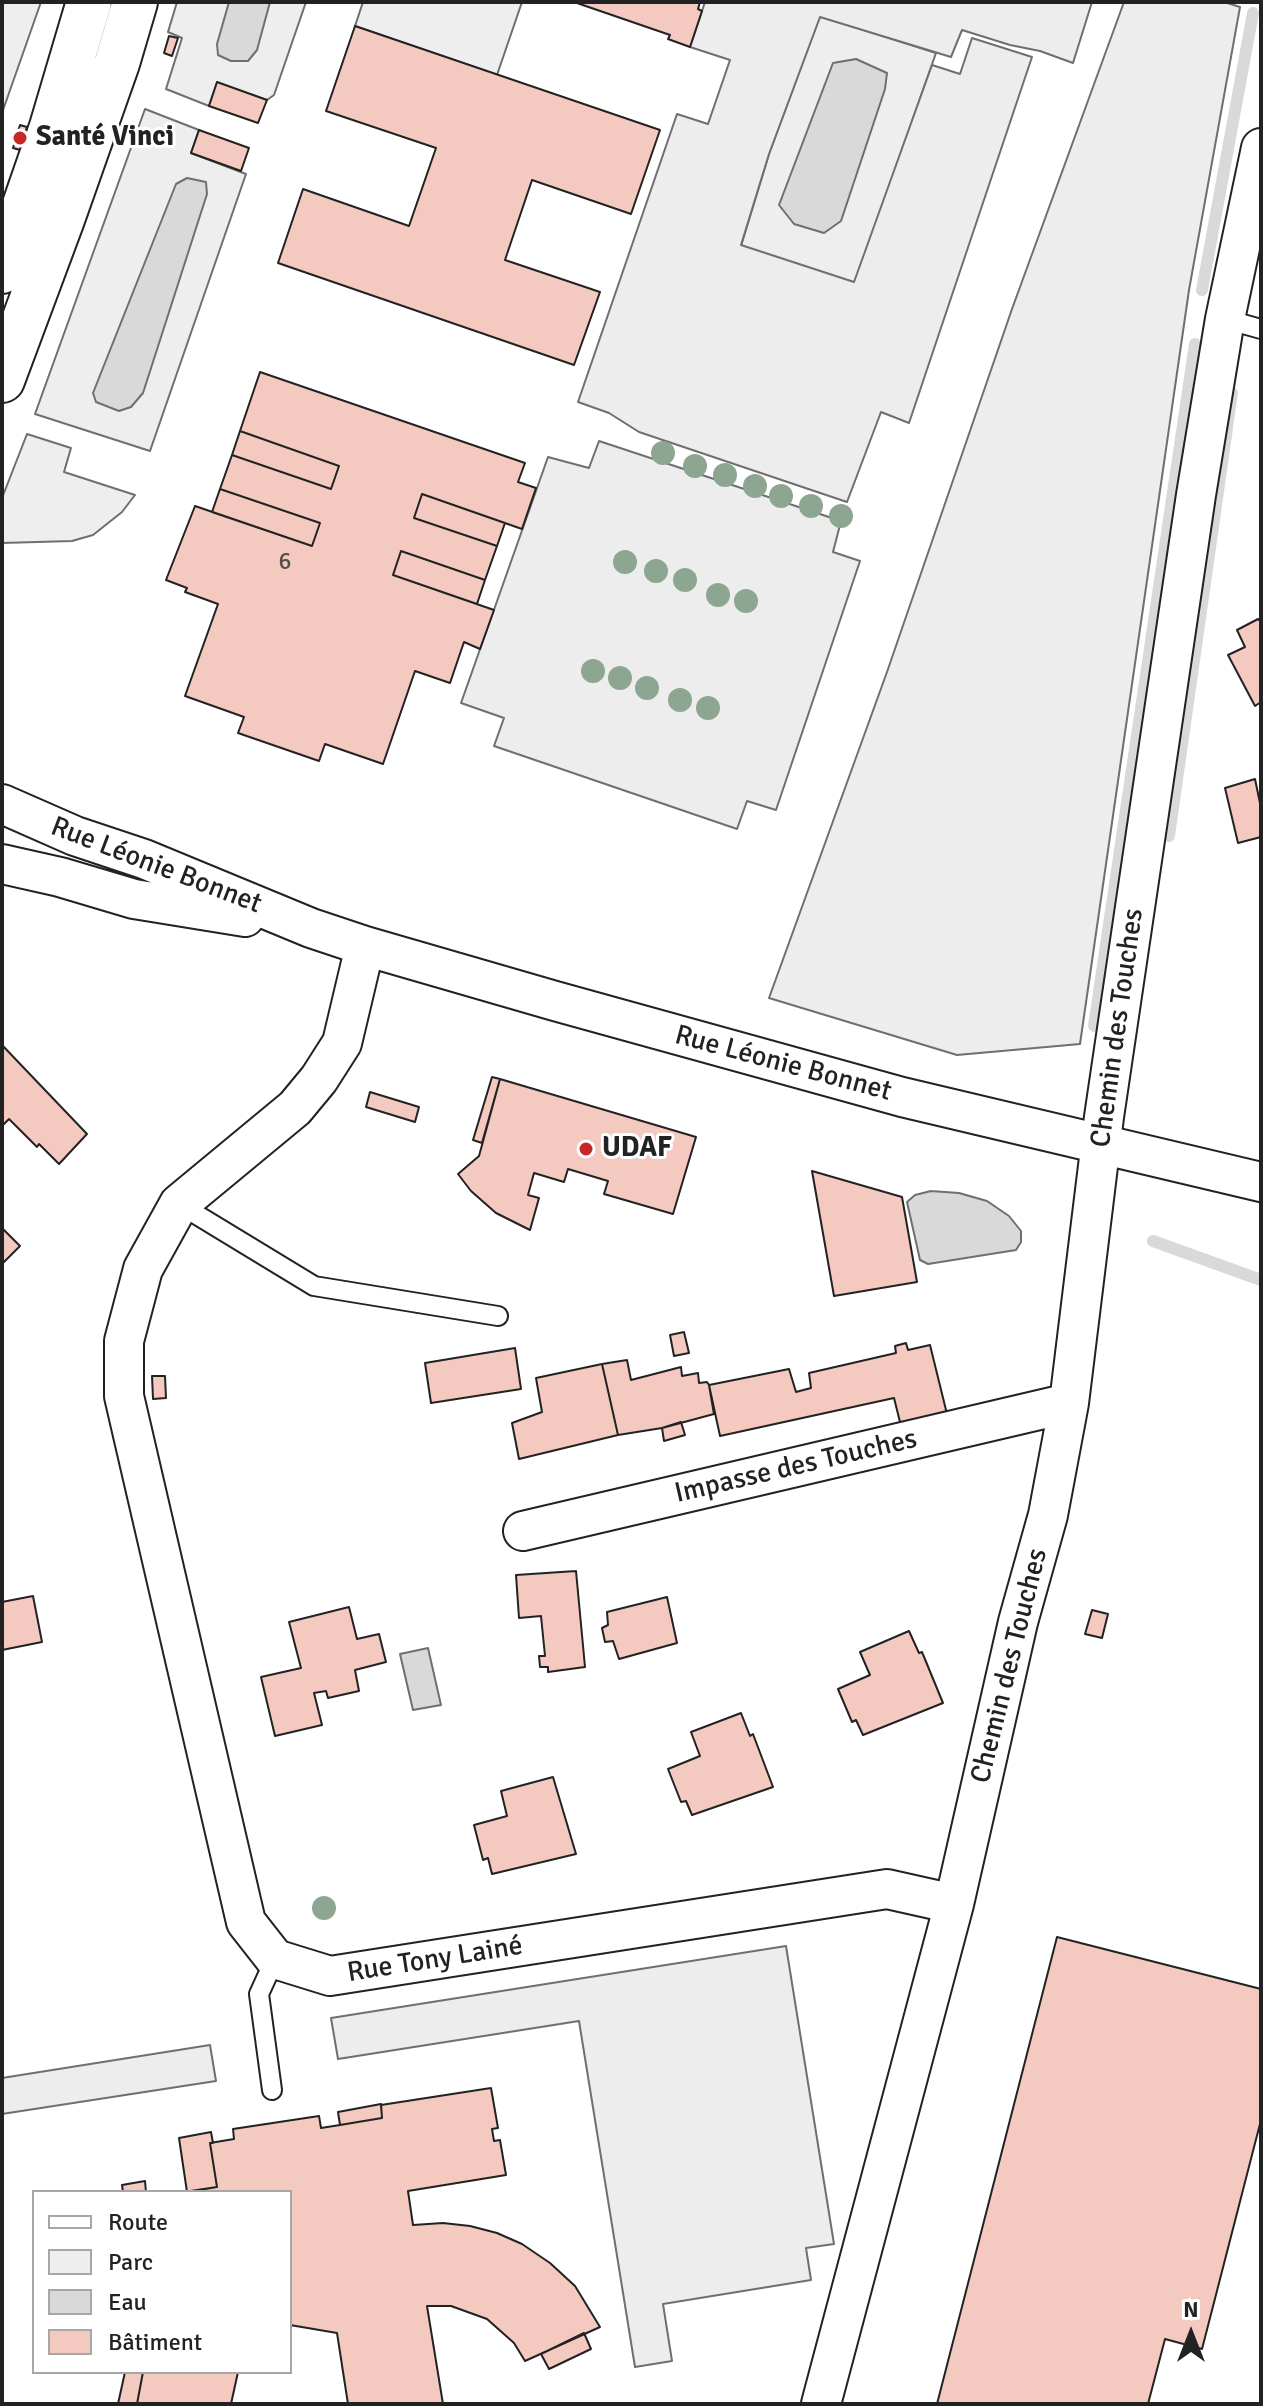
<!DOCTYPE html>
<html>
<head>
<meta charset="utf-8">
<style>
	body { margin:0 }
	#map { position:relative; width:1263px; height:2406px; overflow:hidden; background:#fff; font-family:Signika,sans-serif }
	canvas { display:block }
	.frame { position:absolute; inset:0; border:4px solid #222; pointer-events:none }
	.legend { position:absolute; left:32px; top:2190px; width:260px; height:184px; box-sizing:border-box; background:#fff; border:2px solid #a7a7a7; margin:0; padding:10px 14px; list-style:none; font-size:24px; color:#222 }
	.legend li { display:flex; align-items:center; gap:16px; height:40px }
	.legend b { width:40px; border:2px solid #a7a7a7 }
	.north { position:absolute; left:1151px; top:2294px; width:80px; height:80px; -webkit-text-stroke:6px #fff; paint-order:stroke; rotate:0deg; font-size:22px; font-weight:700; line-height:32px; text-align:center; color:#222 }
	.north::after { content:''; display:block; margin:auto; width:28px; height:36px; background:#222; clip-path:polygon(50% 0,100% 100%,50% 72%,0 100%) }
</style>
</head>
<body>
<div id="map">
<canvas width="1263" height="2406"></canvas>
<div class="frame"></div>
<ul class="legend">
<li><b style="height:10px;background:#fff"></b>Route</li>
<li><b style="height:22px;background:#eee"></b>Parc</li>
<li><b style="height:22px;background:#d9d9d9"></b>Eau</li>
<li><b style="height:22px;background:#f3c9c0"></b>Bâtiment</li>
</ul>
<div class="north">N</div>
</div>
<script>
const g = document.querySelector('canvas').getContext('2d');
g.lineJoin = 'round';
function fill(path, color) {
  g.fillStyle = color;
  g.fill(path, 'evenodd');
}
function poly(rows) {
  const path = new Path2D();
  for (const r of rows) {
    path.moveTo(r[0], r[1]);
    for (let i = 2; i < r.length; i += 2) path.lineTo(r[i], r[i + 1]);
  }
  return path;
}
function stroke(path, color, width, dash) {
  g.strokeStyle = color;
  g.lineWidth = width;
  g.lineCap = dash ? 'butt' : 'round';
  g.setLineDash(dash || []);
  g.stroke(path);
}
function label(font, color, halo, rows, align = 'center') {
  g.font = font + ' Signika,sans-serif';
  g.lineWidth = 6;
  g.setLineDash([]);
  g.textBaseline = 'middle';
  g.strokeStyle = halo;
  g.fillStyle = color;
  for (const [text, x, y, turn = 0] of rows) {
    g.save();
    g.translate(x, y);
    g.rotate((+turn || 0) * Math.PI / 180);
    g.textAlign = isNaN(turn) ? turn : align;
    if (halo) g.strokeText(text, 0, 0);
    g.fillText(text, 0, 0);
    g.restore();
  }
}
const green = poly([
	[2,2,41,2,2,113,2,2],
	[177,2,306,2,274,95,267,100,217,83,209,106,166,89,182,38,168,32,177,2],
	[363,2,522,2,497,75,355,26,363,2],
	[820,16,936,53,855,283,741,246,769,154,820,16],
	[145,109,199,130,191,153,246,174,150,451,35,414,145,109],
	[27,434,71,448,64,472,135,495,122,512,93,535,72,541,2,543,2,498,27,434]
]);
const parking = poly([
	[705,2,1092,2,1073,63,1040,51,1010,45,962,30,951,57,820,17,769,154,741,245,854,282,932,65,960,74,972,38,1032,57,909,423,881,412,847,502,639,432,609,413,578,402,677,114,708,124,730,60,690,47,705,2],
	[1124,2,1224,2,1240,7,1189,290,1080,1044,957,1055,769,998,887,672,1012,309,1124,2],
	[599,441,841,521,833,552,860,561,776,810,747,801,737,829,494,746,504,718,461,703,548,457,589,468,599,441],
	[786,1946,834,2244,806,2248,811,2280,663,2304,672,2361,635,2367,579,2021,338,2059,331,2018,786,1946],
	[210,2045,216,2081,2,2114,2,2078,210,2045]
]);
const water = poly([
	[229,2,270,2,257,50,248,61,231,61,218,55,217,44,229,2],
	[856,59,887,73,885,89,841,221,824,233,794,224,779,205,833,63,856,59],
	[187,178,206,182,207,194,143,393,131,407,119,411,96,402,93,393,176,184,187,178],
	[931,1191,959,1193,987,1201,1009,1216,1021,1231,1021,1242,1016,1250,928,1264,920,1260,907,1202,915,1195,931,1191],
	[428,1648,441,1705,413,1710,400,1654,428,1648]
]);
const stream = poly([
	[1202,290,1253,13],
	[1169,836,1232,393],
	[1094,1026,1195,344],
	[1153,1241,1261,1280]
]);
const building = poly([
	[574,2,700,2,698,9,702,11,690,47,668,39,670,35,574,2],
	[355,26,660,130,631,214,532,180,505,260,600,292,574,365,278,263,303,189,409,226,436,148,326,111,355,26],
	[169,36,178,38,172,56,164,53,169,36],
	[217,82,267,100,258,123,209,106,217,82],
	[20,125,27,127,20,150,13,148,20,125],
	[199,130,249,148,241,171,191,153,199,130],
	[260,372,525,463,518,482,536,488,522,529,422,494,414,518,497,546,485,580,401,551,393,575,494,610,480,649,464,642,450,683,415,671,383,764,325,744,319,761,238,733,244,717,185,696,218,604,185,592,187,588,166,580,195,506,312,546,320,523,220,489,232,455,331,489,339,466,240,431,260,372],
	[240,431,339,466,331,489,232,455,240,431],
	[220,489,320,523,312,546,212,512,220,489],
	[422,494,505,523,497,546,414,518,422,494],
	[401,551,485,580,477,604,393,575,401,551],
	[1258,619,1261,622,1261,702,1255,706,1228,655,1245,647,1237,630,1258,619],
	[1255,779,1261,808,1261,837,1238,843,1225,788,1255,779],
	[2,1045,87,1134,59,1164,39,1144,37,1147,9,1119,2,1126,2,1045],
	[492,1077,500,1079,482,1143,473,1140,492,1077],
	[500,1079,696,1137,673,1214,604,1194,608,1181,568,1169,564,1182,534,1173,528,1195,539,1198,530,1230,496,1213,471,1191,458,1174,479,1156,500,1079],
	[370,1092,419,1107,415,1122,366,1107,370,1092],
	[812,1171,902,1197,917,1282,834,1296,812,1171],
	[2,1228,20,1246,2,1264,2,1228],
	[684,1332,689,1353,674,1356,670,1335,684,1332],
	[906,1343,908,1350,930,1345,947,1414,901,1426,894,1398,720,1436,709,1385,789,1369,796,1392,811,1388,809,1373,896,1353,895,1346,906,1343],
	[515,1348,521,1389,431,1403,425,1363,515,1348],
	[627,1360,631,1380,681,1367,682,1376,698,1373,699,1383,707,1382,709,1385,714,1414,662,1428,618,1435,602,1364,627,1360],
	[602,1364,618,1435,519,1459,512,1423,542,1412,536,1378,602,1364],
	[152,1376,165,1376,166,1398,153,1399,152,1376],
	[681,1422,685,1435,664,1441,662,1428,681,1422],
	[576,1571,585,1667,548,1672,548,1667,540,1667,539,1656,545,1656,541,1616,519,1618,516,1575,576,1571],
	[33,1596,42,1642,2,1650,2,1602,33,1596],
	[667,1597,677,1643,619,1659,613,1641,605,1642,602,1628,608,1625,607,1612,667,1597],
	[349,1607,357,1639,379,1634,386,1662,355,1670,359,1691,328,1698,326,1691,314,1693,322,1725,275,1736,261,1677,301,1668,289,1622,349,1607],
	[1092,1610,1108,1614,1102,1638,1085,1634,1092,1610],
	[909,1631,919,1653,922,1652,943,1703,863,1735,856,1720,852,1722,838,1689,870,1675,860,1652,909,1631],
	[741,1713,750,1736,753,1734,773,1787,692,1815,686,1801,681,1802,668,1769,700,1756,691,1732,741,1713],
	[553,1777,576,1854,492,1874,488,1858,483,1860,474,1825,507,1816,501,1791,553,1777],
	[1057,1937,1261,1989,1261,2120,1202,2349,1165,2339,1148,2404,937,2404,1057,1937],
	[491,2088,498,2128,492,2129,494,2141,500,2140,506,2175,408,2191,413,2225,443,2223,470,2226,497,2233,522,2244,550,2263,575,2286,600,2327,525,2361,514,2343,487,2319,451,2306,427,2306,443,2404,348,2404,337,2333,290,2325,290,2192,184,2192,217,2187,210,2143,234,2139,233,2129,319,2116,321,2128,340,2125,382,2118,381,2105,491,2088],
	[381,2104,382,2118,340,2125,338,2112,381,2104],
	[211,2132,213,2143,210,2143,217,2187,187,2192,179,2138,211,2132],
	[145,2181,146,2192,123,2192,122,2185,145,2181],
	[584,2333,591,2349,549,2369,541,2354,584,2333],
	[125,2372,143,2372,137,2404,118,2404,125,2372],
	[143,2372,238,2372,231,2404,137,2404,143,2372]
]);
const service = poly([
	[1225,319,1261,329],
	[179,1204,314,1286,498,1316],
	[272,2090,259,1994,275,1959]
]);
const minor = poly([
	[2,804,75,836,144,859,311,928,365,946,555,1001,902,1097,1261,1182],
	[2,864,60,877,134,899,245,917],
	[365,946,342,1043,319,1079,295,1108,179,1204,143,1269,124,1341,124,1396,246,1922,275,1959,330,1976,887,1889,954,1904],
	[523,1531,1069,1403],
	[821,2404,954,1904,1018,1622,1048,1515,1069,1403,1104,1117,1196,495,1225,319,1261,148]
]);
const tertiary = poly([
	[2,271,52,127,89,2],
	[2,380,62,219,117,63,135,2]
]);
const trees = [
	[663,453],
	[695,466],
	[725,475],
	[755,486],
	[781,496],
	[811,506],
	[841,516],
	[625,562],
	[656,571],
	[685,580],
	[718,595],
	[746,601],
	[593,671],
	[620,678],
	[647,688],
	[680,700],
	[708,708],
	[324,1908]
];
const markers = [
	[20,138,8,"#c62828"],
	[586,1149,8,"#c62828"]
];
const numberNames = [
	["6",285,563]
];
const poiNames = [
	["Santé Vinci",36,138],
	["UDAF",602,1149]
];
const streetNames = [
	["Rue Léonie Bonnet",156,866,21],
	["Chemin des Touches",1118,1028,-82],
	["Rue Léonie Bonnet",783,1064,15],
	["Impasse des Touches",796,1467,-13],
	["Chemin des Touches",1010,1666,-76],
	["Rue Tony Lainé",435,1960,-9]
];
fill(green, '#eee');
stroke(green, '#6f6f6f', 2);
fill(parking, '#ededed');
stroke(parking, '#6f6f6f', 2);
fill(water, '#d9d9d9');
stroke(water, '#6f6f6f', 2);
stroke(stream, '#d9d9d9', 12);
fill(building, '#f3c9c0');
stroke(building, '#222', 2);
stroke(service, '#222', 22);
stroke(minor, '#222', 42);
stroke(tertiary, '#222', 48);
stroke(service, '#fff', 18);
stroke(minor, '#fff', 38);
stroke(tertiary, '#fff', 44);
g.fillStyle = '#8da692';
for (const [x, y] of trees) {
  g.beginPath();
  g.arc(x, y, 12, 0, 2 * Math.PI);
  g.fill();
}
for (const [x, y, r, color] of markers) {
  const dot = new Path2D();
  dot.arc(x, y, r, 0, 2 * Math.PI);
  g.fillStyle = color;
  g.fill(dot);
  stroke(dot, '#fff', 3);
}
label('24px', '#564c4a', null, numberNames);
label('bold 28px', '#222', '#fff', poiNames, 'left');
label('28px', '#222', '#fff', streetNames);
</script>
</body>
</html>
